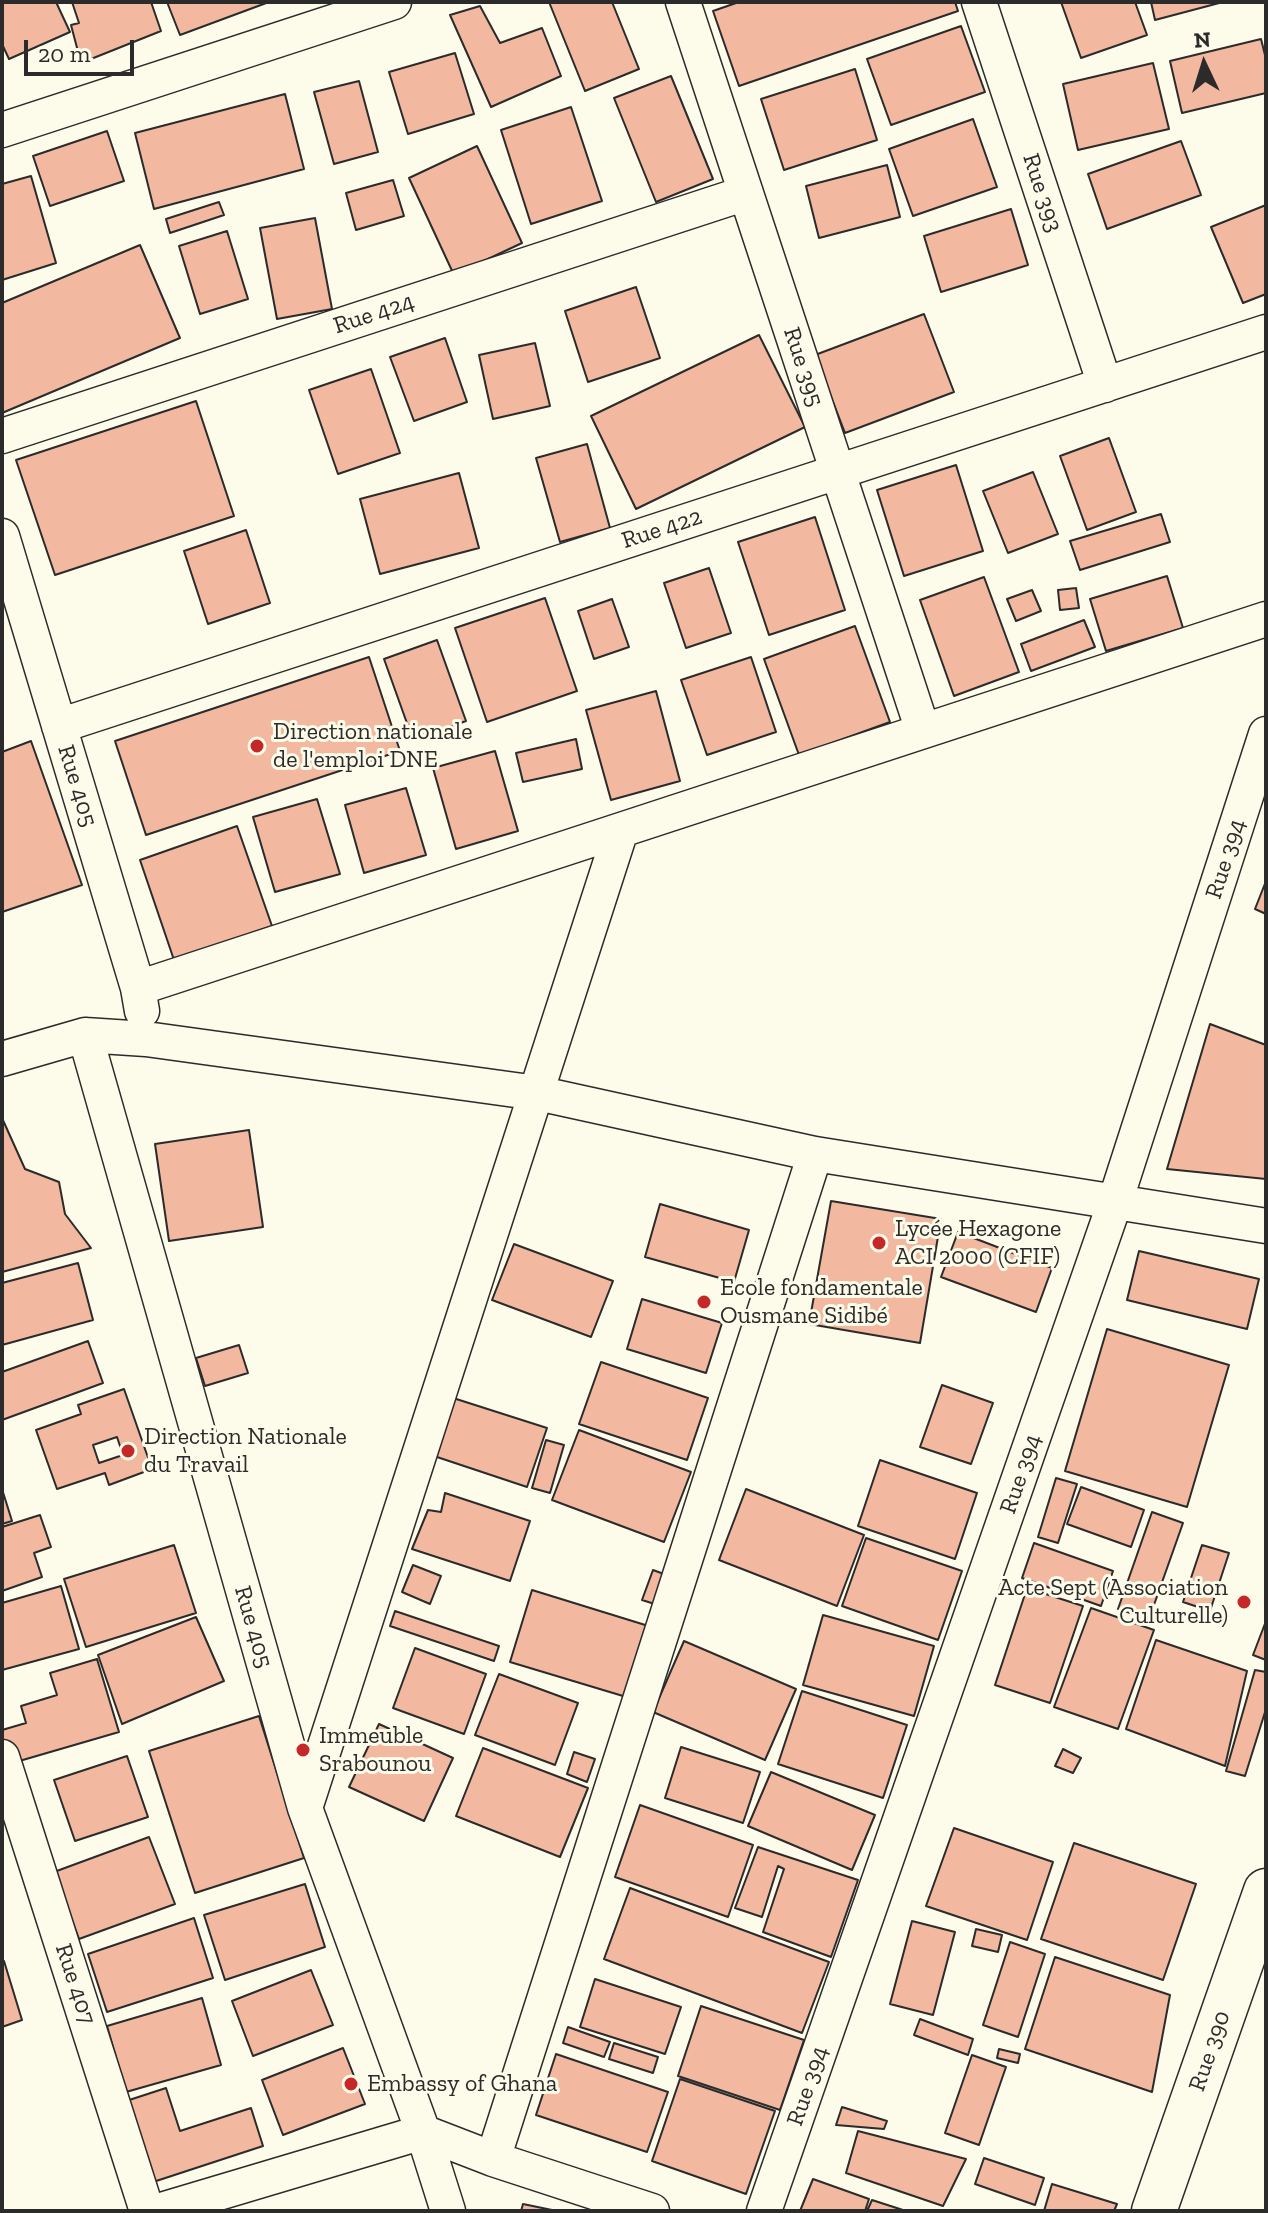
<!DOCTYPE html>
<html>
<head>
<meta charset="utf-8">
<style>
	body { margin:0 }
	#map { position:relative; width:1268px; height:2213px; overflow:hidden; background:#fdfbea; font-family:"Zilla Slab",serif }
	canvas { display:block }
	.frame { position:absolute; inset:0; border:4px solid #2b2b2b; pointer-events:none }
	.north { position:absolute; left:1164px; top:24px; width:80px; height:80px; -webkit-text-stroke:6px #fdfbea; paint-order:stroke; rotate:356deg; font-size:22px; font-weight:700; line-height:32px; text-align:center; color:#2b2b2b }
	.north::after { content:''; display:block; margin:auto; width:28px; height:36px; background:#2b2b2b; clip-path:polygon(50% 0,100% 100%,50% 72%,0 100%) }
	.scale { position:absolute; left:24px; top:40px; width:110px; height:36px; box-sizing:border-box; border:4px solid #2b2b2b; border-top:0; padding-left:10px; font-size:24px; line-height:28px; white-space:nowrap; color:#2b2b2b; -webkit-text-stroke:6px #fdfbea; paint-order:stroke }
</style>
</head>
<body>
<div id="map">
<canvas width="1268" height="2213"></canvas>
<div class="frame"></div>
<div class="north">N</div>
<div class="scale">20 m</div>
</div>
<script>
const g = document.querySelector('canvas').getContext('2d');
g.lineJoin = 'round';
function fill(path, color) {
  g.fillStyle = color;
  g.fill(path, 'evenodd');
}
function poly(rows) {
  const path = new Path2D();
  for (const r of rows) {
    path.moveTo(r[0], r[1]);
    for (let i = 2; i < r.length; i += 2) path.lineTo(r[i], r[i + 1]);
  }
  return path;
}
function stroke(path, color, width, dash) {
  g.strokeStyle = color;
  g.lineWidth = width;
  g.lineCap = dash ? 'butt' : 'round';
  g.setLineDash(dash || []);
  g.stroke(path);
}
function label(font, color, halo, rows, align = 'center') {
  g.font = font + ' "Zilla Slab",serif';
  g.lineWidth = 6;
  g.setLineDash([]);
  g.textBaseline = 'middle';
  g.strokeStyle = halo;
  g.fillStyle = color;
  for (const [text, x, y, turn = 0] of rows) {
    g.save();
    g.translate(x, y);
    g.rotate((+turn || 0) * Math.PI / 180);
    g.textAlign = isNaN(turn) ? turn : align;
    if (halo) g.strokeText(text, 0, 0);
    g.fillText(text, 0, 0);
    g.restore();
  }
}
const building = poly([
	[2,2,56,2,70,32,9,59,2,44,2,2],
	[72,2,151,2,161,31,81,63,71,25,79,23,72,2],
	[167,2,269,2,180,35,167,2],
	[549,2,612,2,639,69,585,91,549,2],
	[739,2,955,2,958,11,739,86,713,11,739,2],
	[1061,2,1135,2,1147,35,1081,58,1061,2],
	[1151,2,1223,2,1155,20,1151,2],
	[480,6,500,43,542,28,561,76,491,107,450,15,480,6],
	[961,26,985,92,891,125,867,59,961,26],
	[1261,39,1266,59,1266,93,1182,113,1170,61,1261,39],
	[455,53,474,114,408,134,389,72,455,53],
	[1153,63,1169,129,1078,150,1063,84,1153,63],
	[855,69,877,140,784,170,761,99,855,69],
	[671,76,713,179,656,202,614,98,671,76],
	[359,81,378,152,334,164,314,92,359,81],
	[285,94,304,169,154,209,135,133,285,94],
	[571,107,602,201,531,224,501,130,571,107],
	[973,119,997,187,913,216,889,149,973,119],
	[107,131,124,181,50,206,33,156,107,131],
	[1181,141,1201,195,1107,229,1088,174,1181,141],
	[477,146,522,243,454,275,409,178,477,146],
	[887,165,900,217,819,238,806,186,887,165],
	[31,176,56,263,2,280,2,184,31,176],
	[393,180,404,216,356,230,346,193,393,180],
	[219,202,224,215,170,233,166,219,219,202],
	[1266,205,1266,294,1243,303,1211,227,1266,205],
	[1011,209,1028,265,941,292,924,236,1011,209],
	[315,218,332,309,277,319,260,228,315,218],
	[227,231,248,299,200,314,179,246,227,231],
	[140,245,180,338,2,413,2,303,140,245],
	[636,287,660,358,588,382,565,311,636,287],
	[924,314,954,392,845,433,815,355,924,314],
	[759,335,805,427,636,509,591,416,759,335],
	[445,338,467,402,414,421,390,357,445,338],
	[535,343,550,406,493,419,479,355,535,343],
	[371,369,400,453,338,474,309,390,371,369],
	[196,401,234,516,55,575,16,460,196,401],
	[1109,438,1136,512,1087,530,1060,456,1109,438],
	[587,444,610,528,560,542,536,458,587,444],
	[956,465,983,551,904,576,877,490,956,465],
	[1033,472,1058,534,1008,553,983,491,1033,472],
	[459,473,479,548,380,574,360,499,459,473],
	[1161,514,1170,542,1080,570,1070,541,1161,514],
	[815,517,845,610,769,635,738,542,815,517],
	[246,530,270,603,208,624,184,551,246,530],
	[709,568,731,633,686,648,664,583,709,568],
	[1167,576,1183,628,1106,651,1090,599,1167,576],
	[984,577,1019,672,954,696,920,600,984,577],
	[1076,588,1079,608,1060,610,1058,590,1076,588],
	[1032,590,1041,611,1016,621,1007,599,1032,590],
	[545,598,577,691,487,722,455,628,545,598],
	[612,599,629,647,594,659,578,611,612,599],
	[1084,620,1095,647,1031,671,1021,644,1084,620],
	[855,626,890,722,799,755,764,659,855,626],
	[437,640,466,721,413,740,384,659,437,640],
	[369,657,400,751,146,835,115,741,369,657],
	[751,657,776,732,707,755,681,680,751,657],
	[656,691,680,781,611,800,586,710,656,691],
	[576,739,582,769,523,782,516,753,576,739],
	[31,741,82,885,2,912,2,752,31,741],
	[495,751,518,831,456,849,433,768,495,751],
	[406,788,426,855,364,873,345,805,406,788],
	[317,799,340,874,275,892,253,817,317,799],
	[237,826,272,926,174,960,140,860,237,826],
	[1266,881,1266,914,1255,909,1266,881],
	[1210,1024,1266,1045,1266,1179,1167,1169,1210,1024],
	[2,1118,25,1169,59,1182,65,1214,91,1248,2,1272,2,1118],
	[249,1130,263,1227,169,1241,155,1144,249,1130],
	[831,1201,941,1219,920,1343,809,1324,831,1201],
	[660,1204,749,1230,734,1282,645,1257,660,1204],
	[958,1232,1052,1268,1036,1312,941,1277,958,1232],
	[514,1244,613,1281,591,1337,492,1300,514,1244],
	[1139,1251,1259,1279,1247,1329,1127,1300,1139,1251],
	[78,1263,93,1320,2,1345,2,1283,78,1263],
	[642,1299,722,1323,706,1373,627,1349,642,1299],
	[1107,1329,1229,1365,1187,1507,1065,1471,1107,1329],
	[88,1341,103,1383,2,1420,2,1372,88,1341],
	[239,1345,248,1373,205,1386,196,1358,239,1345],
	[601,1362,708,1398,687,1460,579,1424,601,1362],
	[942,1385,993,1403,971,1464,920,1447,942,1385],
	[124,1389,152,1469,109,1485,105,1473,57,1489,36,1430,81,1414,78,1405,124,1389],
	[117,1437,123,1455,99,1463,93,1445,117,1437],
	[450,1397,547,1428,527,1487,431,1455,450,1397],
	[579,1430,691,1472,664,1542,552,1500,579,1430],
	[546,1440,564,1445,550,1493,532,1488,546,1440],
	[880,1460,977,1493,955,1559,858,1526,880,1460],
	[1056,1478,1077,1484,1058,1543,1038,1537,1056,1478],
	[1081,1487,1144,1510,1131,1547,1067,1524,1081,1487],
	[2,1489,12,1521,2,1524,2,1489],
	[746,1489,864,1535,837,1606,719,1560,746,1489],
	[445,1493,530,1521,510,1581,412,1549,428,1510,441,1512,445,1493],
	[1152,1512,1183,1523,1149,1619,1118,1609,1152,1512],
	[40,1515,51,1547,34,1553,42,1577,2,1591,2,1527,40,1515],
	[866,1538,962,1571,938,1640,842,1606,866,1538],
	[1034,1543,1113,1571,1101,1606,1022,1578,1034,1543],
	[174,1545,196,1613,86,1647,64,1579,174,1545],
	[1202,1545,1229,1553,1210,1611,1183,1602,1202,1545],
	[413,1565,441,1576,430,1604,402,1592,413,1565],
	[653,1570,672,1577,661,1606,642,1600,653,1570],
	[61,1586,79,1649,2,1670,2,1603,61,1586],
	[1027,1588,1083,1606,1050,1703,995,1685,1027,1588],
	[532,1590,655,1628,633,1699,510,1662,532,1590],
	[1091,1608,1154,1630,1118,1729,1054,1707,1091,1608],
	[395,1611,499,1646,494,1661,390,1626,395,1611],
	[823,1615,934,1646,914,1716,803,1685,823,1615],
	[196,1617,224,1681,122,1724,98,1655,196,1617],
	[1266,1621,1266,1660,1253,1655,1266,1621],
	[1156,1640,1247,1671,1225,1766,1126,1729,1156,1640],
	[684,1641,796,1689,765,1760,653,1712,684,1641],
	[415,1648,486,1674,464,1734,393,1708,415,1648],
	[97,1659,119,1732,9,1764,2,1740,2,1730,26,1723,21,1706,57,1695,50,1673,97,1659],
	[1255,1670,1266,1672,1266,1709,1245,1776,1226,1771,1255,1670],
	[499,1674,578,1703,555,1765,475,1735,499,1674],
	[802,1691,907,1725,883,1798,778,1764,802,1691],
	[259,1716,304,1858,195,1893,149,1751,259,1716],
	[379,1724,453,1758,424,1821,349,1787,379,1724],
	[681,1747,760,1772,743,1823,665,1798,681,1747],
	[483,1748,588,1788,560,1857,456,1816,483,1748],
	[1063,1749,1081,1758,1073,1773,1055,1766,1063,1749],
	[574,1752,595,1759,587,1782,567,1774,574,1752],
	[127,1756,148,1817,75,1841,54,1780,127,1756],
	[771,1772,875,1815,852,1870,748,1826,771,1772],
	[640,1805,753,1845,728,1917,615,1877,640,1805],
	[954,1828,1053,1862,1027,1940,926,1906,954,1828],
	[149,1837,175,1904,79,1939,54,1872,149,1837],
	[1074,1843,1196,1884,1163,1980,1041,1939,1074,1843],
	[758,1847,858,1880,831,1957,763,1932,784,1869,778,1866,762,1917,735,1908,758,1847],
	[305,1884,325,1947,225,1980,204,1915,305,1884],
	[630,1888,829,1962,802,2033,604,1959,630,1888],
	[194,1918,213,1978,107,2012,88,1954,194,1918],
	[912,1921,955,1932,933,2015,890,2004,912,1921],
	[976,1929,1002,1935,998,1952,972,1946,976,1929],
	[1010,1942,1045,1954,1018,2037,983,2025,1010,1942],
	[1055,1957,1170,1995,1152,2092,1025,2049,1055,1957],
	[4,1961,22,2020,2,2027,2,1962,4,1961],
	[311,1970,333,2025,253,2056,232,2001,311,1970],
	[595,1979,681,2007,665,2054,580,2027,595,1979],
	[202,1998,221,2065,126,2092,107,2026,202,1998],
	[701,2006,804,2040,780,2110,678,2076,701,2006],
	[920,2019,973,2039,968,2055,914,2035,920,2019],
	[568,2027,610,2042,604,2057,563,2043,568,2027],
	[614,2043,658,2057,653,2073,609,2059,614,2043],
	[343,2048,365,2104,283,2135,262,2080,343,2048],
	[999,2049,1020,2054,1018,2063,997,2058,999,2049],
	[556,2054,668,2092,647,2152,536,2115,556,2054],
	[972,2055,1006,2067,979,2145,945,2133,972,2055],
	[680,2079,775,2111,746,2194,652,2161,680,2079],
	[166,2088,180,2131,251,2108,263,2146,147,2184,120,2103,166,2088],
	[842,2107,887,2121,884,2129,836,2125,842,2107],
	[858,2131,966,2159,943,2206,846,2173,858,2131],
	[984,2158,1044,2178,1035,2205,975,2184,984,2158],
	[813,2179,869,2199,865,2211,800,2211,813,2179],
	[1052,2184,1117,2204,1114,2211,1044,2211,1052,2184],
	[872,2200,906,2211,867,2211,872,2200],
	[523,2204,552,2210,521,2211,523,2204]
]);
const street = poly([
	[683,2,923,731],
	[979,2,1105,385],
	[2,130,394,2],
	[2,436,746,193],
	[2,536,138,988,142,1011],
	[59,726,1266,332],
	[138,988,1266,619],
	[85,1035,305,1808,423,2132,448,2211],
	[2,1059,85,1035,146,1039,537,1093,815,1154,1266,1226],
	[2,1757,147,2211],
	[305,1808,621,830],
	[493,2159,815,1154],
	[158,2211,423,2132,493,2159,652,2211],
	[764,2211,1115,1202,1266,734]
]);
const secondary = poly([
	[1154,2211,1266,1891]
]);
const markers = [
	[257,746,8,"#c62828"],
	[879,1243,8,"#c62828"],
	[704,1302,8,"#c62828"],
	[128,1451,8,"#c62828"],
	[1244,1602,8,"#c62828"],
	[303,1750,8,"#c62828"],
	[351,2084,8,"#c62828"]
];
const streetNames = [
	["Rue 393",1042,193,72],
	["Rue 424",374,314,-18],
	["Rue 395",803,367,72],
	["Rue 422",662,529,-18],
	["Rue 405",77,786,73],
	["Rue 394",1226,859,-72],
	["Rue 394",1021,1474,-71],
	["Rue 405",253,1627,74],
	["Rue 407",75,1984,72],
	["Rue 390",1210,2051,-71],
	["Rue 394",808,2086,-71]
];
const poiNames = [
	["Direction nationale",273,732],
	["de l'emploi DNE",273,760],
	["Lycée Hexagone",895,1229],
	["ACI 2000 (CFIF)",895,1257],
	["Ecole fondamentale",720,1288],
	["Ousmane Sidibé",720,1316],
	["Direction Nationale",144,1437],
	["du Travail",144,1465],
	["Acte Sept (Association",1228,1588,"right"],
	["Culturelle)",1228,1616,"right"],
	["Immeuble",319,1736],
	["Srabounou",319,1764],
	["Embassy of Ghana",367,2084]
];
fill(building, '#f2b8a0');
stroke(building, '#2b2b2b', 2);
stroke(street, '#2b2b2b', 37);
stroke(secondary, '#2b2b2b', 47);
stroke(street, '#fdfbea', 34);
stroke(secondary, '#fdfbea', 44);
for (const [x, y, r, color] of markers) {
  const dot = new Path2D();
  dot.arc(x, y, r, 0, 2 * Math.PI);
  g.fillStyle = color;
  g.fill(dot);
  stroke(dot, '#fdfbea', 3);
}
label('24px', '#2b2b2b', '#fdfbea', streetNames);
label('24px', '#2b2b2b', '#fdfbea', poiNames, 'left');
</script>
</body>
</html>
